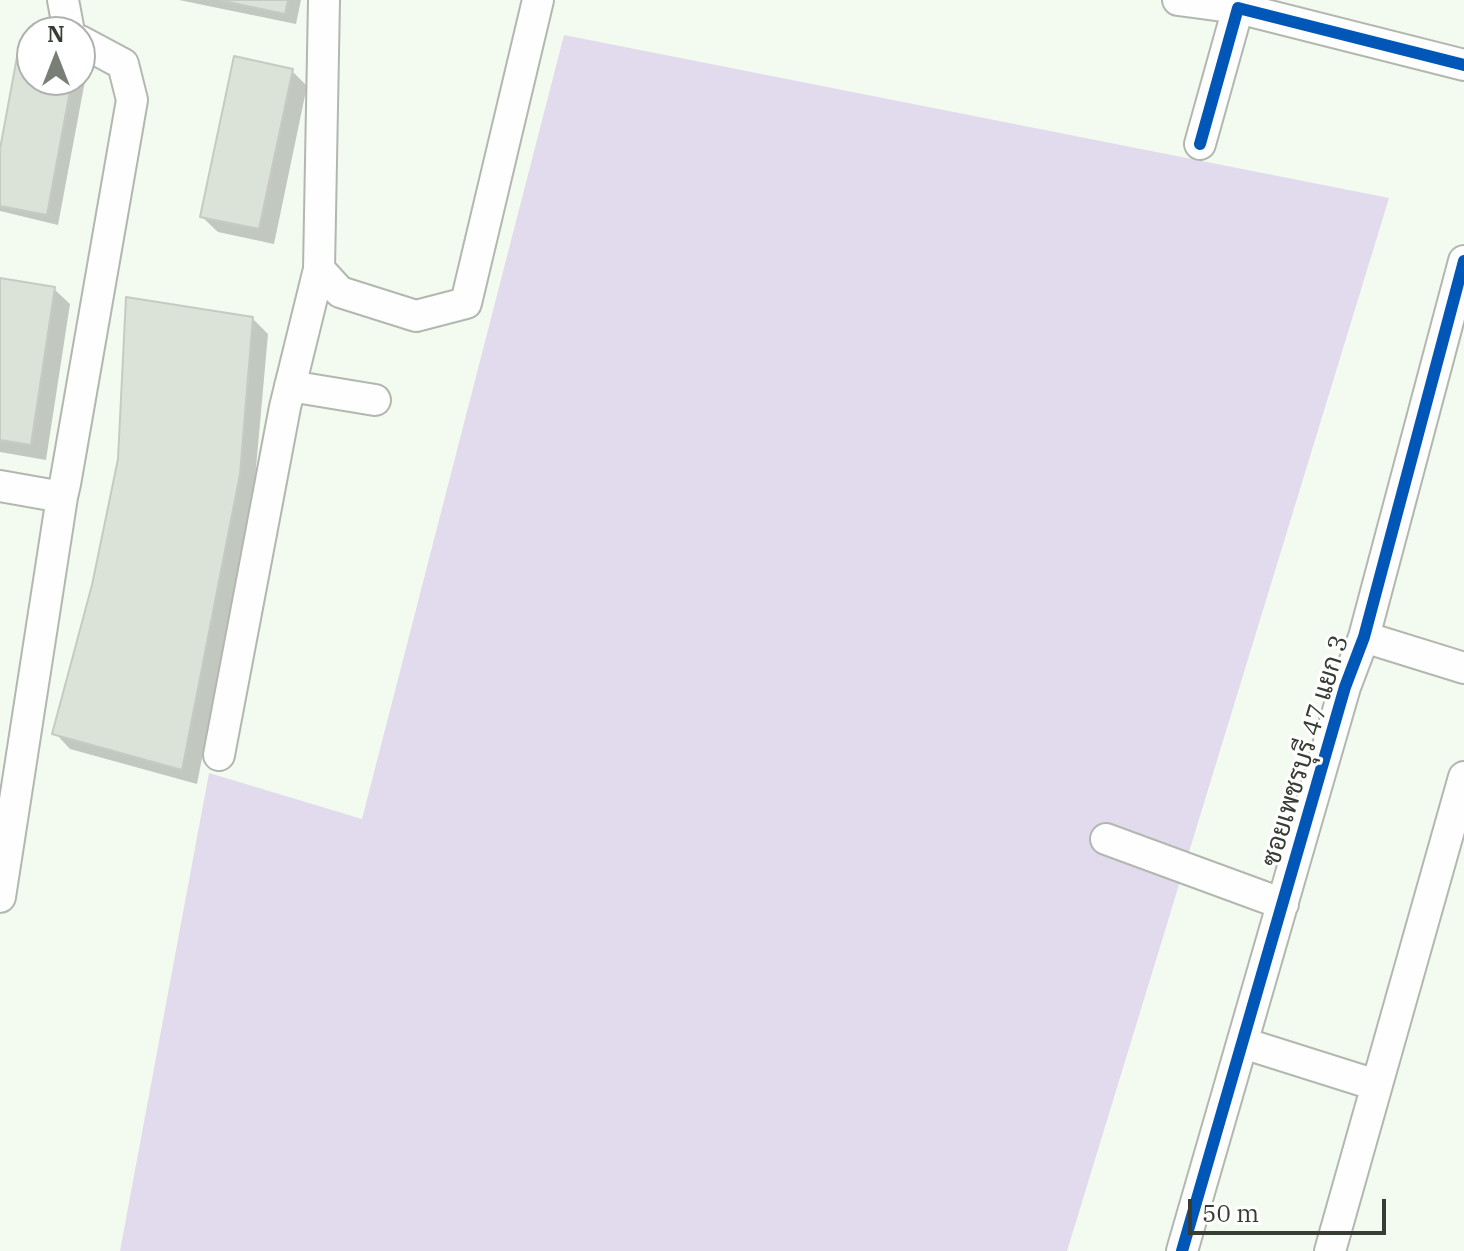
<!DOCTYPE html>
<html>
<head>
<meta charset="utf-8">
<style>
	body { margin:0 }
	#map { position:relative; width:1464px; height:1251px; overflow:hidden; background:#f3faf0; font-family:"IBM Plex Serif",serif }
	canvas { display:block }
	.north { position:absolute; left:16px; top:16px; width:80px; height:80px; box-sizing:border-box; background:#fff; border:2px solid #afb1ae; border-radius:50%; rotate:0deg; font-size:22px; font-weight:700; line-height:32px; text-align:center; color:#373d34 }
	.north::after { content:''; display:block; margin:auto; width:28px; height:36px; background:#797f76; clip-path:polygon(50% 0,100% 100%,50% 72%,0 100%) }
	.scale { position:absolute; left:1188px; top:1199px; width:198px; height:36px; box-sizing:border-box; border:4px solid #373d34; border-top:0; padding-left:10px; font-size:24px; line-height:28px; white-space:nowrap; color:#373d34; -webkit-text-stroke:6px #fff; paint-order:stroke }
</style>
</head>
<body>
<div id="map">
<canvas width="1464" height="1251"></canvas>
<div class="north">N</div>
<div class="scale">50 m</div>
</div>
<script>
const g = document.querySelector('canvas').getContext('2d');
g.lineJoin = 'round';
function fill(path, color) {
  g.fillStyle = color;
  g.fill(path, 'evenodd');
}
function poly(rows) {
  const path = new Path2D();
  for (const r of rows) {
    path.moveTo(r[0], r[1]);
    for (let i = 2; i < r.length; i += 2) path.lineTo(r[i], r[i + 1]);
  }
  return path;
}
function stroke(path, color, width, dash) {
  g.strokeStyle = color;
  g.lineWidth = width;
  g.lineCap = dash ? 'butt' : 'round';
  g.setLineDash(dash || []);
  g.stroke(path);
}
function label(font, color, halo, rows, align = 'center') {
  g.font = font + ' "IBM Plex Serif",Sarabun,serif';
  g.lineWidth = 6;
  g.setLineDash([]);
  g.textBaseline = 'middle';
  g.strokeStyle = halo;
  g.fillStyle = color;
  for (const [text, x, y, turn = 0] of rows) {
    g.save();
    g.translate(x, y);
    g.rotate((+turn || 0) * Math.PI / 180);
    g.textAlign = isNaN(turn) ? turn : align;
    if (halo) g.strokeText(text, 0, 0);
    g.fillText(text, 0, 0);
    g.restore();
  }
}
const green = poly([
	[564,35,1389,198,1067,1251,120,1251,209,773,362,819]
]);
const shadow = poly([
	[179,0,301,0,296,24],
	[32,51,32,80,80,80,80,63,87,70,58,225,0,211,0,160],
	[292,71,307,86,274,244,218,232,202,217],
	[0,280,54,289,70,304,46,460,0,452],
	[252,318,268,334,254,490,197,784,70,749,55,733,94,585]
]);
const building = poly([
	[219,0,288,0,285,14,219,0],
	[19,46,32,49,32,80,72,80,47,215,0,206,0,149,19,46],
	[234,56,293,69,259,229,200,217,234,56],
	[0,278,55,287,31,445,0,440,0,278],
	[126,297,253,317,240,474,182,770,52,734,92,585,118,459,126,297]
]);
const minor = poly([
	[63,0,69,32],
	[324,0,319,269,340,292,416,316,466,303,538,0],
	[1178,0,1238,8,1239,0],
	[1200,144,1238,8,1464,65],
	[290,386,375,400],
	[0,486,62,497,65,484,132,100,123,64,80,41],
	[1364,637,1464,668],
	[219,755,285,407,319,269],
	[1106,839,1283,904],
	[0,897,62,497],
	[1243,1043,1376,1085],
	[1182,1251,1345,687,1364,637,1464,261],
	[1330,1251,1464,777]
]);
const cycleway = poly([
	[1200,144,1238,8,1464,65],
	[1182,1251,1345,687,1364,637,1464,261]
]);
const streetNames = [
	["ซอยเพชรบุรี 47 แยก 3",1306,751,-73]
];
fill(green, '#e1dbed');
fill(shadow, '#0003');
fill(building, '#dbe3d8');
stroke(building, '#c5cbc3', 2);
stroke(minor, '#b2b7af', 34);
stroke(minor, '#fdfefd', 30);
stroke(cycleway, '#0057b8', 12);
label('26px', '#373d34', '#fff', streetNames);
</script>
</body>
</html>
